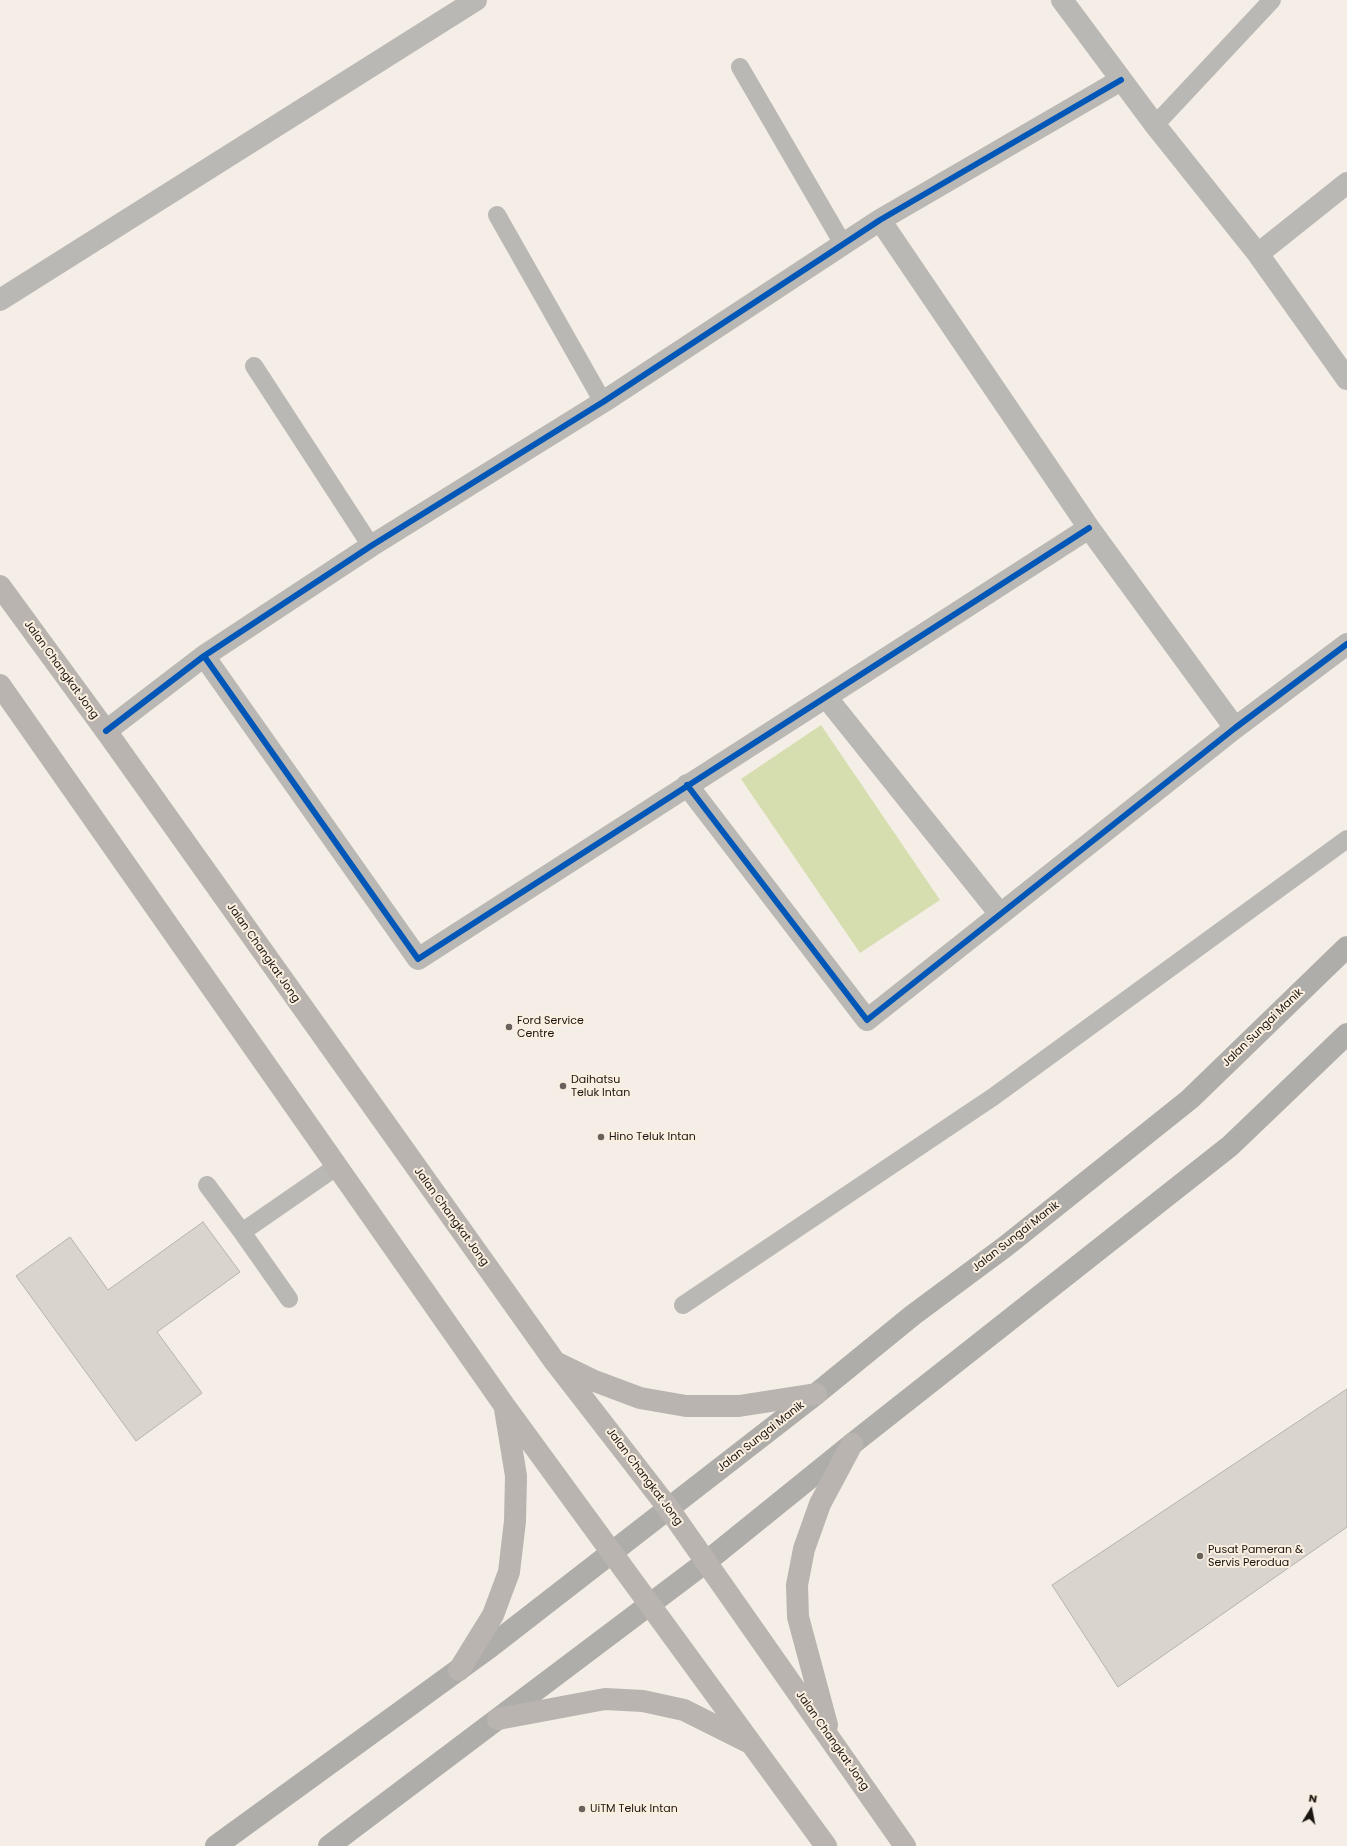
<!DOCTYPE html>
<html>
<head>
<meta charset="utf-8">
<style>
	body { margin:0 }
	#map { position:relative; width:1347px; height:1846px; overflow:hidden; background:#f5eee6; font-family:Poppins,sans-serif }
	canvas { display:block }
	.north { position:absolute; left:1291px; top:1790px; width:40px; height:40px; -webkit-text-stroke:3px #fbefe0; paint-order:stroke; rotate:10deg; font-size:11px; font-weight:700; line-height:16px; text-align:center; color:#1a1611 }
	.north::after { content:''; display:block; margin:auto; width:14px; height:18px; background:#1a1611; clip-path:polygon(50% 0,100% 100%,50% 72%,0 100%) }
</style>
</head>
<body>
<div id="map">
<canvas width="1347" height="1846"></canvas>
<div class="north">N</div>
</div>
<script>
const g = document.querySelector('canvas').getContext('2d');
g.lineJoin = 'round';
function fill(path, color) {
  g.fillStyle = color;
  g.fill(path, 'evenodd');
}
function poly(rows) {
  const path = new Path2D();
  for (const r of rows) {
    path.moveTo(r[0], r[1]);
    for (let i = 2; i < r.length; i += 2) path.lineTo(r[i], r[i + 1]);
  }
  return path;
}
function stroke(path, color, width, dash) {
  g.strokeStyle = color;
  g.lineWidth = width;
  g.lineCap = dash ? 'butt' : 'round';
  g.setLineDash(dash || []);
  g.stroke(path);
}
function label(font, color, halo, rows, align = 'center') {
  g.font = font + ' Poppins,sans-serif';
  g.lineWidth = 4;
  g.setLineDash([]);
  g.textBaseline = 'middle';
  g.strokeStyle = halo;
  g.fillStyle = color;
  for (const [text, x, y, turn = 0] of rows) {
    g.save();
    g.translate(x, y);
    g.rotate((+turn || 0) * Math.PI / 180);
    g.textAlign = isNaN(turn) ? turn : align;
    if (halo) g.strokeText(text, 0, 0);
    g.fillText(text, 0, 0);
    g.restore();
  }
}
const green = poly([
	[821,725,940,900,860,953,741,779]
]);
const building = poly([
	[203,1222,240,1272,157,1332,202,1393,136,1441,16,1276,70,1237,108,1290,203,1222],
	[1347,1389,1347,1527,1118,1687,1052,1585,1347,1389]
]);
const lane = poly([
	[740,67,843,244],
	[1155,125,1272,0],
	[497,215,603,402],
	[254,366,371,546],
	[207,1185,242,1232,336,1167],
	[242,1232,289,1299],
	[683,1305,993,1097,1347,839]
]);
const street = poly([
	[1062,0,1155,125,1258,254,1347,379],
	[880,220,1089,528,1235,728],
	[1258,254,1347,183],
	[0,300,476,0],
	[204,656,418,959,1089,528],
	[826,697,1000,914],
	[106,731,204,656,371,546,603,402,880,220,1121,80],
	[687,785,867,1020,1235,728,1347,644]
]);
const secondary = poly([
	[216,1846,490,1647,816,1394,913,1315,1006,1246,1190,1099,1347,947],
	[329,1846,706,1562,852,1444,1230,1146,1347,1034]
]);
const highway = poly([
	[0,586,106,731,555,1362,669,1509,905,1846],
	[0,685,504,1405,826,1846],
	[559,1364,592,1380,640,1398,686,1406,739,1406,816,1394],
	[459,1670,493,1615,509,1572,515,1521,516,1476,505,1409],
	[498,1719,605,1699,643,1701,684,1710,748,1742],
	[827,1725,798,1617,797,1585,804,1549,820,1504,852,1444]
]);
const cycleway = poly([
	[204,656,418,959,1089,528],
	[106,731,204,656,371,546,603,402,880,220,1121,80],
	[687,785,867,1020,1235,728,1347,644]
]);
const markers = [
	[509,1027,4,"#67625c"],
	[563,1086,4,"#67625c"],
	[601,1137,4,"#67625c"],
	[1200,1556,4,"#67625c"],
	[582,1809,4,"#67625c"]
];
const streetNames = [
	["Jalan Changkat Jong",61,670,54],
	["Jalan Changkat Jong",263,953,55],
	["Jalan Sungai Manik",1263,1028,-44],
	["Jalan Changkat Jong",451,1217,54],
	["Jalan Sungai Manik",1016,1237,-38],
	["Jalan Sungai Manik",761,1437,-38],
	["Jalan Changkat Jong",644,1477,53],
	["Jalan Changkat Jong",832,1741,55]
];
const poiNames = [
	["Ford Service",517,1021],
	["Centre",517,1034],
	["Daihatsu",571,1080],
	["Teluk Intan",571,1093],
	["Hino Teluk Intan",609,1137],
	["Pusat Pameran &",1208,1550],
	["Servis Perodua",1208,1563],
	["UiTM Teluk Intan",590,1809]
];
fill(green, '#d6deb0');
fill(building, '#d9d4ce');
stroke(building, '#b8b2ac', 1);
stroke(lane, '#bab8b5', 18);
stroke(street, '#bab8b5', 22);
stroke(secondary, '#afadaa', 22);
stroke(highway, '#b9b4af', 22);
stroke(cycleway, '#0057b8', 6);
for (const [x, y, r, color] of markers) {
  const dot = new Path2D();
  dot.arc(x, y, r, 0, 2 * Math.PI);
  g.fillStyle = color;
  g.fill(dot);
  stroke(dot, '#fbefe0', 1.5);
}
label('11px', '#1a1611', '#fbefe0', streetNames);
label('11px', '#1a1611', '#fbefe0', poiNames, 'left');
</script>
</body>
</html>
